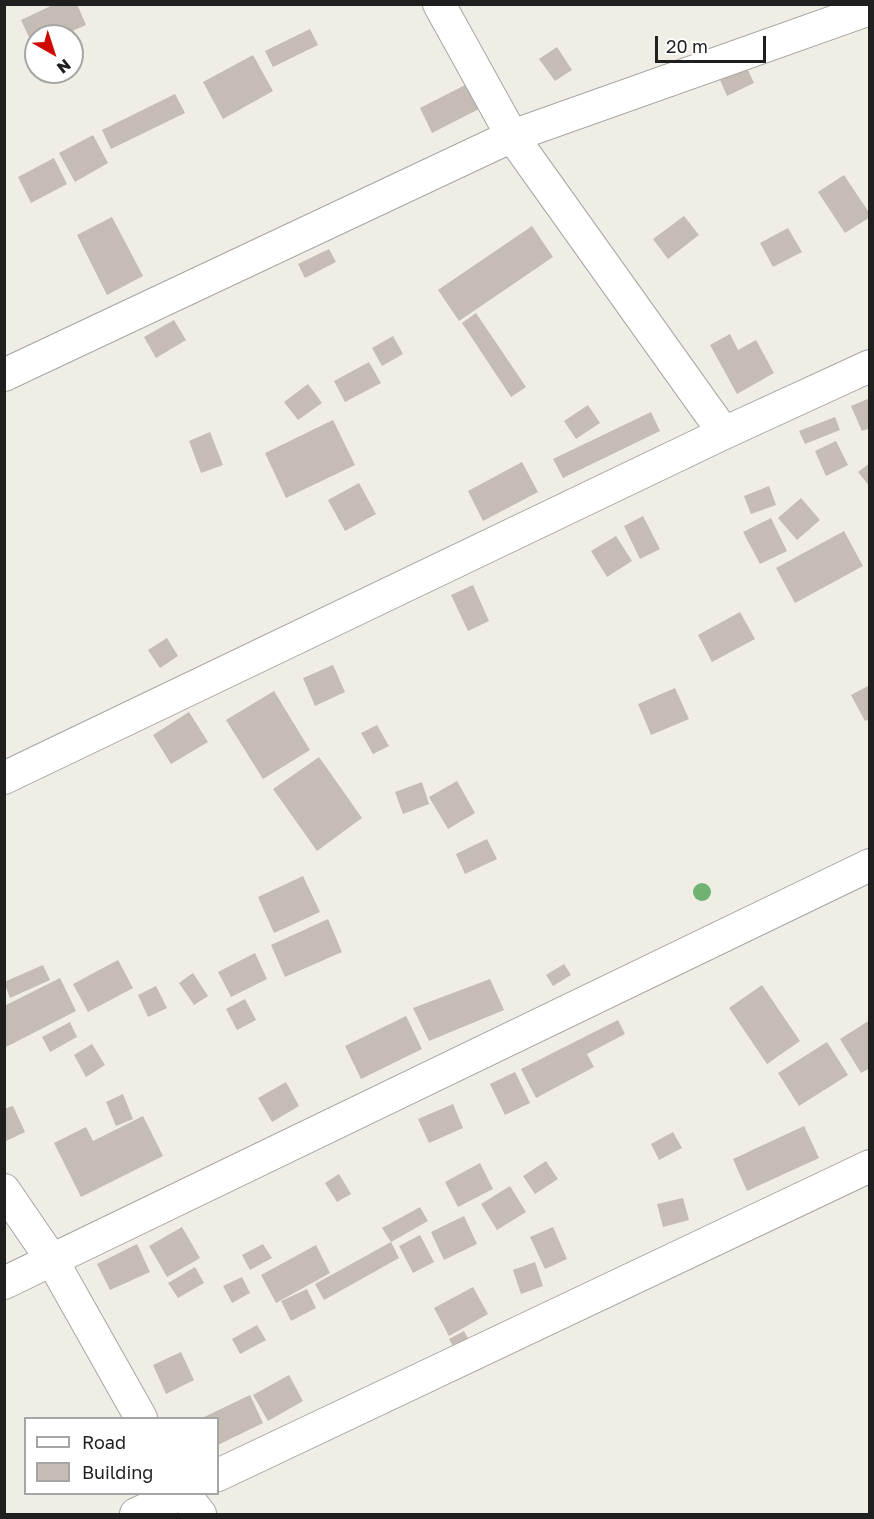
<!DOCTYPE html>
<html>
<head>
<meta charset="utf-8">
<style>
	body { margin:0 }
	#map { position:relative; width:874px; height:1519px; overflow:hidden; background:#f0ede5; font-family:"Golos Text",sans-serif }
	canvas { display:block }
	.frame { position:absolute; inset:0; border:6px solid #1f1f1f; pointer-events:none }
	.legend { position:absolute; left:24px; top:1417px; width:195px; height:78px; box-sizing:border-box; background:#fff; border:2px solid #a5a5a5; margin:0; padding:8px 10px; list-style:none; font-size:18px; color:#1f1f1f }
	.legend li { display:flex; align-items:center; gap:12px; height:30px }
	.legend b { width:30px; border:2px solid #a5a5a5 }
	.north { position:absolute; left:24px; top:24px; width:60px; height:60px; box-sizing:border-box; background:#fff; border:2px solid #a5a5a5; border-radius:50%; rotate:141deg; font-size:16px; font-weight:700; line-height:24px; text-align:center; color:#1f1f1f }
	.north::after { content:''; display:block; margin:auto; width:21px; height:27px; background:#ce0900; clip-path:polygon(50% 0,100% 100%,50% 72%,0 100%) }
	.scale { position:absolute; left:655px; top:36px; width:111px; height:27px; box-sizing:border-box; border:3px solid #1f1f1f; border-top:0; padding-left:8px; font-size:18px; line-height:21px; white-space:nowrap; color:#1f1f1f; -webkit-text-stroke:4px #fff; paint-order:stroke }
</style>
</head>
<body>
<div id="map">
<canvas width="874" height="1519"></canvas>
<div class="frame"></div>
<ul class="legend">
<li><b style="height:8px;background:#fff"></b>Road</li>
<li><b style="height:16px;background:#c5bcb4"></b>Building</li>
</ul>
<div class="north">N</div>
<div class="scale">20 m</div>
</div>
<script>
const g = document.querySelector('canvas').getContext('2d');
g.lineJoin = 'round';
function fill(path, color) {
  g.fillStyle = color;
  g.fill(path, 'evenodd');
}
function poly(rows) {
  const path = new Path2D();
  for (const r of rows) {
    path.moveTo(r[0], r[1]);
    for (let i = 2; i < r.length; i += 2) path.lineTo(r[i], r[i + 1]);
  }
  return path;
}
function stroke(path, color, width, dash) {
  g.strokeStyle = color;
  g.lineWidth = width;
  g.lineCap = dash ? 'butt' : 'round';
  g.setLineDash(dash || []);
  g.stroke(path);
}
const building = poly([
	[55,4,77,4,86,25,61,36,36,36,36,47,34,48,21,20],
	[310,29,318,45,273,67,265,51],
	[557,47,572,70,555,81,539,59],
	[253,55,273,91,223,119,203,82],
	[747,68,754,83,727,96,720,80],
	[467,84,479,109,432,133,420,108],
	[175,94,185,113,111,149,102,130],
	[93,135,108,163,75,182,59,153],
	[54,158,67,184,31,203,18,177],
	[844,175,870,214,870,217,845,233,818,192],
	[684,216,699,235,668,259,653,239],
	[112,217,143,276,107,295,77,235],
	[532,226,553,257,459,321,438,290],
	[788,228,802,252,773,267,760,243],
	[329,249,336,262,305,278,298,264],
	[476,313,526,387,511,397,462,323],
	[174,320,186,340,156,358,144,337],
	[730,334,738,350,756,340,774,373,737,394,710,345],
	[393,336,403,354,382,366,372,348],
	[369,362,381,383,345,402,334,381],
	[308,384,322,403,298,420,284,402],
	[870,398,870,428,862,431,851,406],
	[588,405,600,423,576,439,564,421],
	[651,412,660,431,563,478,553,459],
	[835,417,840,430,805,444,799,431],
	[333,420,355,465,286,498,265,453],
	[210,432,223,465,201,473,189,441],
	[836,441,848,465,826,476,815,451],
	[522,462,538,492,483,521,468,491],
	[870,463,870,487,858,472],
	[359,483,376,514,345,531,328,500],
	[769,486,776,505,751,514,744,496],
	[801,498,820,520,797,540,778,518],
	[643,516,660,549,640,559,624,526],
	[771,518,787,551,760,564,743,532],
	[844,531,863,566,795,603,776,568],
	[616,536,632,561,607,577,591,551],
	[473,585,489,621,468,631,451,595],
	[740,612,755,639,712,662,698,635],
	[167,638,178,656,160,668,148,650],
	[333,665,345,692,315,706,303,678],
	[870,685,870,719,865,721,851,695],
	[675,688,689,719,651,735,638,704],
	[274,691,310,750,263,779,226,720],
	[189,712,208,742,171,764,153,735],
	[377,725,389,746,373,754,361,733],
	[319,757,362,818,317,851,273,789],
	[457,781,475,813,448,829,429,797],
	[422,782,429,804,403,814,395,792],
	[487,839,497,859,465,874,456,854],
	[303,876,320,912,274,933,258,897],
	[328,919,342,952,285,977,271,945],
	[255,953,267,979,231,997,218,972],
	[118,960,133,988,88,1012,73,984],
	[564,964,571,975,553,986,546,975],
	[43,965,50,980,10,998,4,982],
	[193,973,208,996,194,1005,179,983],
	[60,978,76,1011,4,1048,4,1006],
	[490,979,504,1010,429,1041,413,1008],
	[762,985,800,1041,767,1064,729,1008],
	[156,986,167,1008,148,1017,138,995],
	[245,999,256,1020,237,1030,226,1009],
	[406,1016,422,1049,361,1079,345,1046],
	[618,1020,625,1034,587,1054,594,1067,536,1098,521,1069],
	[870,1020,870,1068,861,1073,840,1039],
	[70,1022,77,1037,50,1052,42,1037],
	[827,1042,848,1075,799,1106,778,1073],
	[92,1044,105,1065,86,1077,74,1055],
	[515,1072,530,1103,505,1115,490,1084],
	[286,1082,299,1106,272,1122,258,1098],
	[123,1094,133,1119,116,1126,106,1102],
	[453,1104,463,1128,429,1143,418,1119],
	[13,1106,25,1132,4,1142,4,1109],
	[143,1116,163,1156,81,1197,54,1143,86,1127,93,1141],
	[804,1126,819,1158,747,1191,733,1159],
	[673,1132,682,1148,659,1160,651,1144],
	[546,1161,558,1179,535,1194,523,1176],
	[480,1163,493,1189,458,1207,445,1182],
	[339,1174,351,1194,337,1202,325,1183],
	[510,1186,526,1212,497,1230,481,1204],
	[683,1198,689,1220,663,1227,657,1204],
	[420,1207,428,1221,391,1242,382,1228],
	[464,1216,477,1244,444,1260,431,1232],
	[182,1227,200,1258,167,1277,149,1246],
	[553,1227,567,1259,545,1269,530,1237],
	[420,1235,434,1262,413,1273,399,1246],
	[391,1242,399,1258,324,1300,315,1284],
	[137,1244,150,1272,110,1290,97,1264],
	[263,1244,272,1258,250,1270,242,1255],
	[316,1245,330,1273,276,1303,261,1275],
	[535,1262,543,1286,521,1294,513,1270],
	[195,1267,204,1283,178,1298,168,1283],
	[242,1277,250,1293,232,1303,223,1286],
	[473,1287,488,1314,449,1336,434,1308],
	[307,1289,316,1308,291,1321,281,1301],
	[257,1325,266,1340,240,1354,232,1339],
	[464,1331,474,1349,459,1357,449,1339],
	[181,1352,194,1380,166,1394,153,1365],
	[289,1375,303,1401,268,1421,253,1395],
	[250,1395,263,1423,218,1445,218,1418,202,1418]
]);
const street = poly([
	[439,4,512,136,724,433],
	[4,375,512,136,870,9],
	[4,778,724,433,870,366],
	[4,1190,52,1260,141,1418],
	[4,1283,870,865],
	[218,1475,870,1166],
	[184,1494,200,1514],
	[136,1514,180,1494]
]);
const trees = [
	[702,892]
];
fill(building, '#c5bcb4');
stroke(street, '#a6a6a6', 34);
stroke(street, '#fff', 32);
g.fillStyle = '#70b274';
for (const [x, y] of trees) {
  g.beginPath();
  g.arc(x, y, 9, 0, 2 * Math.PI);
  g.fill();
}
</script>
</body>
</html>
